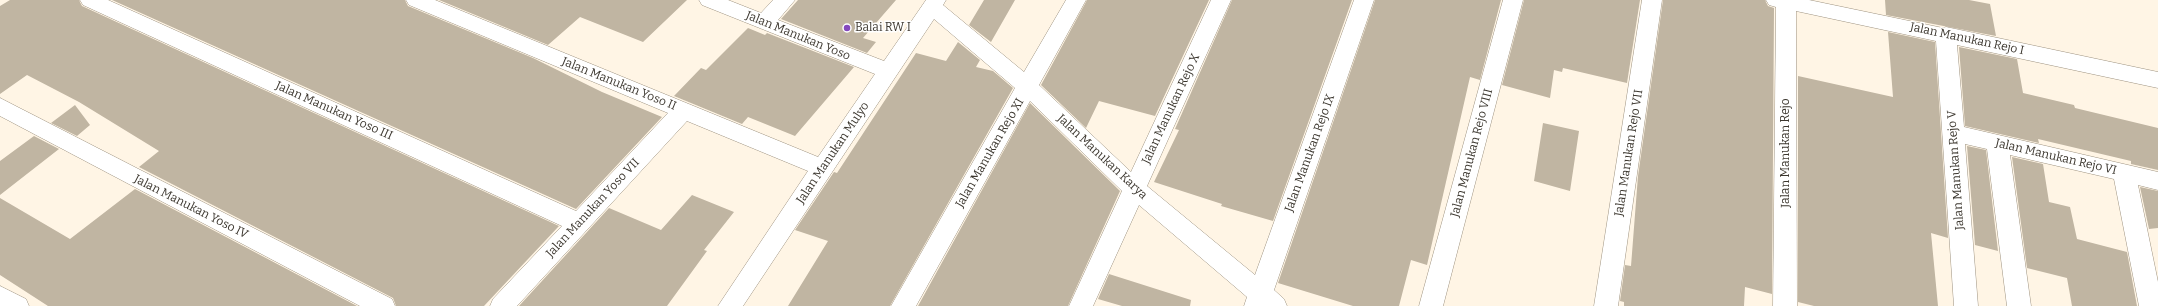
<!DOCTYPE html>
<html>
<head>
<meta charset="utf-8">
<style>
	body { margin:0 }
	canvas { display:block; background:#fff5e5 }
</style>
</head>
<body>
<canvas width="2158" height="306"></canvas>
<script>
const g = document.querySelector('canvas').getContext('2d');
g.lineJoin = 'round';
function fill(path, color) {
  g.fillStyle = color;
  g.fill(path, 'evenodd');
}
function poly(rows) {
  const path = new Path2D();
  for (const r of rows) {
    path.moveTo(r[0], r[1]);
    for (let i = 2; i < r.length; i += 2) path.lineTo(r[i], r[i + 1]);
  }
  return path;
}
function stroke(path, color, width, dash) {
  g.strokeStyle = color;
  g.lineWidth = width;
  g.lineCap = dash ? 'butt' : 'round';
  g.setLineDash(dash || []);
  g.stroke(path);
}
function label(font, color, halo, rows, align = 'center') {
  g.font = font + ' Bitter,serif';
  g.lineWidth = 3;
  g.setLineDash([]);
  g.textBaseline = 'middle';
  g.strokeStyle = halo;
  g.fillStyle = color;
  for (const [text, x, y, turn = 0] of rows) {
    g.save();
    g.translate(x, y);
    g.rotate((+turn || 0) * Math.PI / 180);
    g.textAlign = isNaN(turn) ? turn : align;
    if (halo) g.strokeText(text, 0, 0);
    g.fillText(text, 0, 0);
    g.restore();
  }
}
const building = poly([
	[10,0,79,0,82,6,559,226,484,306,396,306,393,298,139,167,159,151,79,102,27,75,0,94,0,6],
	[112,0,405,0,408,6,533,58,602,92,662,117,576,209],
	[439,0,687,0,643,42,580,17,548,45],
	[798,0,896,0,863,38,876,42,867,53,781,19],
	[984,0,1015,0,991,42,969,25],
	[1087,0,1209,0,1155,116,1099,101,1086,128,1041,85],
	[1232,0,1352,0,1273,221,1221,206,1222,204,1154,182,1179,130,1175,129],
	[1375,0,1501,0,1480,80,1470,77,1427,265,1411,260,1399,306,1353,306,1278,283],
	[1524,0,1640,0,1627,83,1563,68,1562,72,1554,70,1550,98,1502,85],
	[1663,0,1765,0,1768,6,1774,8,1772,294,1745,287,1744,306,1624,306,1624,302,1620,301,1625,265,1631,266,1638,176],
	[1885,0,1969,0,1990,4,1996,36,1886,15],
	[748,28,765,35,767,33,854,67,795,136,748,117,742,124,674,96,701,68,706,70],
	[1888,32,1935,42,1948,238,1931,233,1938,306,1814,306,1798,302,1798,76,1893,97],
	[958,42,980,60,976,67,993,71,1013,88,890,306,788,306,828,241,795,230,834,172,837,173,916,53,946,61],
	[1959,47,2017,59,2023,93,2074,105,2075,108,2158,128,2158,170,2131,164,2131,161,2038,139,2039,143,1965,126],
	[1030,103,1120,191,1068,306,918,306],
	[75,105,90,125,77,136,51,123],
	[1543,123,1579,131,1570,191,1534,181],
	[34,136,59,149,0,195,0,161],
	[1967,146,1986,150,1998,251,1975,245],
	[2012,157,2043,164,2049,202,2070,207,2077,239,2127,252,2137,306,2072,306,2067,278,2027,268],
	[2140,187,2158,191,2158,228,2149,229],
	[135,189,357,306,48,306,0,275,0,198,70,239],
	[692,195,734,212,704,250,707,251,667,306,519,306,609,208,661,230],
	[1109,274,1191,300,1190,306,1122,306,1098,299]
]);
const minor = poly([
	[80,0,108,0,576,211,668,113,409,5,406,0,435,0,818,157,875,74,702,5,699,0,728,0,761,13,773,0,795,0,778,20,884,61,926,0,946,0,943,5,1024,72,1066,0,1086,0,1039,85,1131,172,1211,0,1231,0,1147,186,1255,275,1354,0,1374,0,1274,290,1284,299,1287,306,1244,306,1247,297,1139,205,1093,306,1069,306,1122,191,1030,101,916,306,891,306,1015,88,934,19,743,306,718,306,808,171,687,121,517,306,490,306,493,299,562,226,83,5,80,0],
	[1503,0,1523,0,1443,306,1419,306,1503,0],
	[1642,0,1662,0,1618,306,1594,306,1642,0],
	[1766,0,1809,0,1943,28,1946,27,2158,72,2158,88,1957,45,1964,127,2158,172,2158,190,2138,185,2158,282,2158,306,2139,306,2114,179,2010,155,2031,306,2007,306,1987,149,1965,144,1978,306,1954,306,1936,41,1796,11,1797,306,1773,306,1776,7,1769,5,1766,0],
	[0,98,392,299,395,306,360,306,0,116,0,98],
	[0,286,26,299,29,306,0,306,0,286]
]);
const markers = [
	[847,28,4,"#8448be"]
];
const poiNames = [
	["Balai RW I",855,28]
];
const streetNames = [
	["Jalan Manukan Yoso",798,36,22],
	["Jalan Manukan Rejo I",1967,39,12],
	["Jalan Manukan Yoso II",619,84,22],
	["Jalan Manukan Rejo X",1171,109,-65],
	["Jalan Manukan Yoso III",334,111,24],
	["Jalan Manukan Mulyo",833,153,-56],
	["Jalan Manukan Rejo XI",990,153,-60],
	["Jalan Manukan Rejo IX",1310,153,-70],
	["Jalan Manukan Rejo VIII",1472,153,-75],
	["Jalan Manukan Rejo VII",1629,153,-81],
	["Jalan Manukan Rejo",1786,153,-90],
	["Jalan Manukan Karya",1102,157,43],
	["Jalan Manukan Rejo VI",2056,157,13],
	["Jalan Manukan Rejo V",1956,170,-94],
	["Jalan Manukan Yoso IV",191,207,27],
	["Jalan Manukan Yoso VII",593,208,-47]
];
fill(building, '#c0b5a2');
stroke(minor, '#9e9381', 1);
fill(minor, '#fff');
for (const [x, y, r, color] of markers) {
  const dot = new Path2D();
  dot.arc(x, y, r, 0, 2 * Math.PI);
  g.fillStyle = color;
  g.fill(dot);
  stroke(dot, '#fff', 1.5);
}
label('12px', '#3c372f', '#fff', poiNames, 'left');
label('12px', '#3c372f', '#fff', streetNames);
</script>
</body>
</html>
